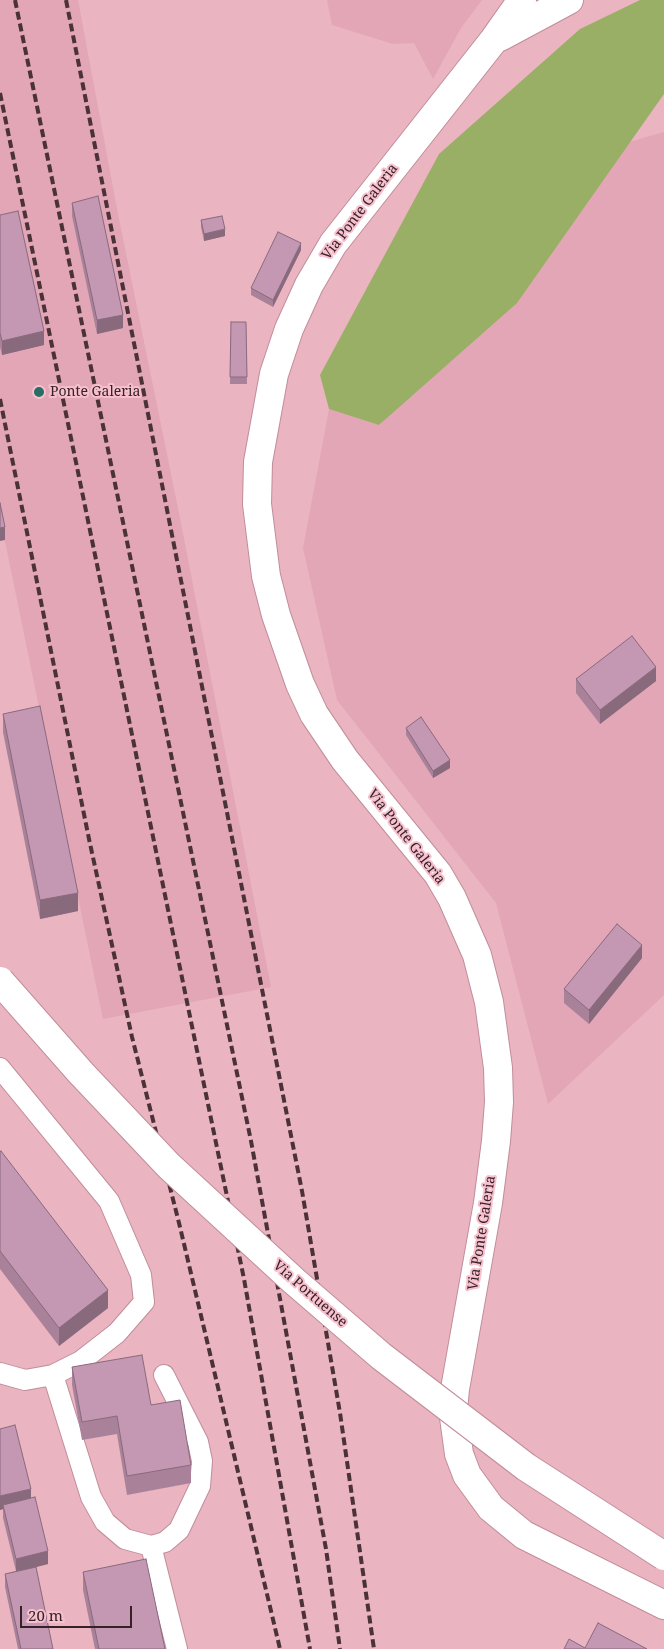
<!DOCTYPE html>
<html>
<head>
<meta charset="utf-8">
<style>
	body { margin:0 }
	#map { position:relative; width:664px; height:1649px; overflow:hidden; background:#eab4c1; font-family:"Noto Serif",serif }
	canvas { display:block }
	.scale { position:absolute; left:20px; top:1606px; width:112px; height:22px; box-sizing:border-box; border:2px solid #362127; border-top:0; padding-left:6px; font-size:15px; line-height:18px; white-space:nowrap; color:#362127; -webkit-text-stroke:4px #f7c0ce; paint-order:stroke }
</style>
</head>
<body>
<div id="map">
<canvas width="664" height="1649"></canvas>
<div class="scale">20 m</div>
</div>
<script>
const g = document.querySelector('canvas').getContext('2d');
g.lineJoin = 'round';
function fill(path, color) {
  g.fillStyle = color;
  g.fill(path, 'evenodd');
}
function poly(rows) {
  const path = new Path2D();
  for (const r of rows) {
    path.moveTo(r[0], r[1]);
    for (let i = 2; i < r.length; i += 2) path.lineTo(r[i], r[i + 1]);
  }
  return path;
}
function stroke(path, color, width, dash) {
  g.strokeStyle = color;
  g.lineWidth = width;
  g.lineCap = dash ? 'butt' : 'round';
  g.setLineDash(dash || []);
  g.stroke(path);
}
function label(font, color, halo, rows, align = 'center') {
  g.font = font + ' "Noto Serif",serif';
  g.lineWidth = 4;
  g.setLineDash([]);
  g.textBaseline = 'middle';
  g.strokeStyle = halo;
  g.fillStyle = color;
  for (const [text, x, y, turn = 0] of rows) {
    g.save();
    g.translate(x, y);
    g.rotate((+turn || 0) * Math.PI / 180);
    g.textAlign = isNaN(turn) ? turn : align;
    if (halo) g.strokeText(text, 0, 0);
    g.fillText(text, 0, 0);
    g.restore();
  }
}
const built = poly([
	[0,0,78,0,118,214,180,518,271,987,103,1019,0,517],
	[327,0,482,0,461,28,433,79,414,43,393,44,332,25],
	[664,132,664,995,548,1104,496,903,337,700,303,548,329,409,380,425,629,142]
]);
const green = poly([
	[640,0,664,0,664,94,517,303,379,425,329,409,320,375,439,154,580,29]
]);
const lane = poly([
	[0,1068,109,1201,141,1275,144,1302,117,1333,81,1361,53,1375,25,1380,0,1373],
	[53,1375,91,1497,105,1522,125,1539,151,1546,177,1649],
	[151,1546,165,1542,179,1530,200,1486,202,1461,198,1442,164,1375]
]);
const street = poly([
	[522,0,493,41,333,244,309,285,289,329,274,374,258,462,257,504,266,576,276,615,300,684,314,714,345,760,438,874,452,898,477,955,489,1002,498,1068,499,1102,496,1141,488,1203,455,1389,453,1410,459,1454,467,1475,491,1508,524,1535,664,1605],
	[500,37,569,0]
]);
const rail = poly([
	[15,0,251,1141,326,1549,340,1649],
	[66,0,302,1191,340,1413,374,1649],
	[0,93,244,1279,310,1649],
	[0,399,89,839,132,1037,180,1227,280,1649]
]);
const secondaryBridge = poly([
	[0,981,81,1073,169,1166,294,1281,381,1356,526,1467,664,1556]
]);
const wall = poly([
	[72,203,123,328,97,334,72,216],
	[0,215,44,345,2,355,0,347],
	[201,220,225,236,204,241,201,227],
	[301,250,273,307,251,295,251,288],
	[231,322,246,322,247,384,230,384],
	[576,679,656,681,600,724,576,693],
	[3,714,78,911,40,919,3,732],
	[406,728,450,768,433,778,406,735],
	[642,958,589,1024,564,1003,564,989],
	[0,1152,108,1308,59,1346,0,1269],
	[72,1367,151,1405,191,1465,191,1483,127,1495,117,1434,82,1440,72,1385],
	[0,1429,31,1498,48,1564,36,1567,53,1649,18,1649,5,1587,5,1574,16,1571,3,1518,3,1509,0,1510],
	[83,1572,165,1649,95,1649,83,1590]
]);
const shadedWall = poly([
	[225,229,225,236,204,241,204,234],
	[301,243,301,250,273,307,273,300],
	[123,315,123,328,97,334,97,320],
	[44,331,44,345,2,355,2,341],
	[5,527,5,540,0,541,0,528],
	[656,667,656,681,600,724,600,710],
	[450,760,450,768,433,778,433,771],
	[78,893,78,911,40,919,40,900],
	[642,945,642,958,589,1024,589,1010],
	[108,1290,108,1308,59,1346,59,1328],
	[31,1489,31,1502,3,1505,3,1509,0,1510,0,1496],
	[48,1551,48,1564,16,1572,16,1559]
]);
const building = poly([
	[98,196,123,315,97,320,72,203,98,196],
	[18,211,44,331,2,341,0,333,0,215,18,211],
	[222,216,225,229,204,234,201,220,222,216],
	[278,232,301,243,273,300,251,288,278,232],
	[231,322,246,322,247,377,230,377,231,322],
	[0,503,5,527,0,528,0,503],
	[632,636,656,667,600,710,576,679,632,636],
	[40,706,78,893,40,900,3,714,40,706],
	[421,717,450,760,433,771,406,728,421,717],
	[617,924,642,945,589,1010,564,989,617,924],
	[1,1151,108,1290,59,1328,0,1251,0,1152,1,1151],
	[142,1355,151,1405,180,1400,191,1465,127,1476,117,1416,82,1422,72,1367,142,1355],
	[15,1425,31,1489,0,1496,0,1429,15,1425],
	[35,1497,48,1551,16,1559,3,1505,35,1497],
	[146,1559,165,1649,99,1649,83,1572,146,1559],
	[36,1567,53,1649,21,1649,5,1574,36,1567],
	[598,1623,647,1649,564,1649,569,1639,585,1648,598,1623]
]);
const markers = [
	[39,392,6,"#286e64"]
];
const streetNames = [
	["Via Ponte Galeria",360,212,-53],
	["Via Ponte Galeria",406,837,52],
	["Via Ponte Galeria",482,1233,-81],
	["Via Portuense",310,1294,41]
];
const poiNames = [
	["Ponte Galeria",50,392]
];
fill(built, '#e3a6b6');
fill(green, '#9aaf66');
stroke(lane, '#c18d9b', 22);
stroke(street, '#c18d9b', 30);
stroke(lane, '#fff', 20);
stroke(street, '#fff', 28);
stroke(rail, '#4b3239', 4, [8, 4]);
stroke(secondaryBridge, '#c18d9b', 30, []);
stroke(secondaryBridge, '#fff', 28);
fill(wall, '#a98299');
fill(shadedWall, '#896a7d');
fill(building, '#c497b2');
stroke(building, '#896a7d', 1);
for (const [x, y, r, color] of markers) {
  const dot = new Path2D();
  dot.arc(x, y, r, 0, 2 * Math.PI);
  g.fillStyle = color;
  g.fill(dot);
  stroke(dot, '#f7c0ce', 2);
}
label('14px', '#362127', '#f7c0ce', streetNames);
label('14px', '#362127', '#f7c0ce', poiNames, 'left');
</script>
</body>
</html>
